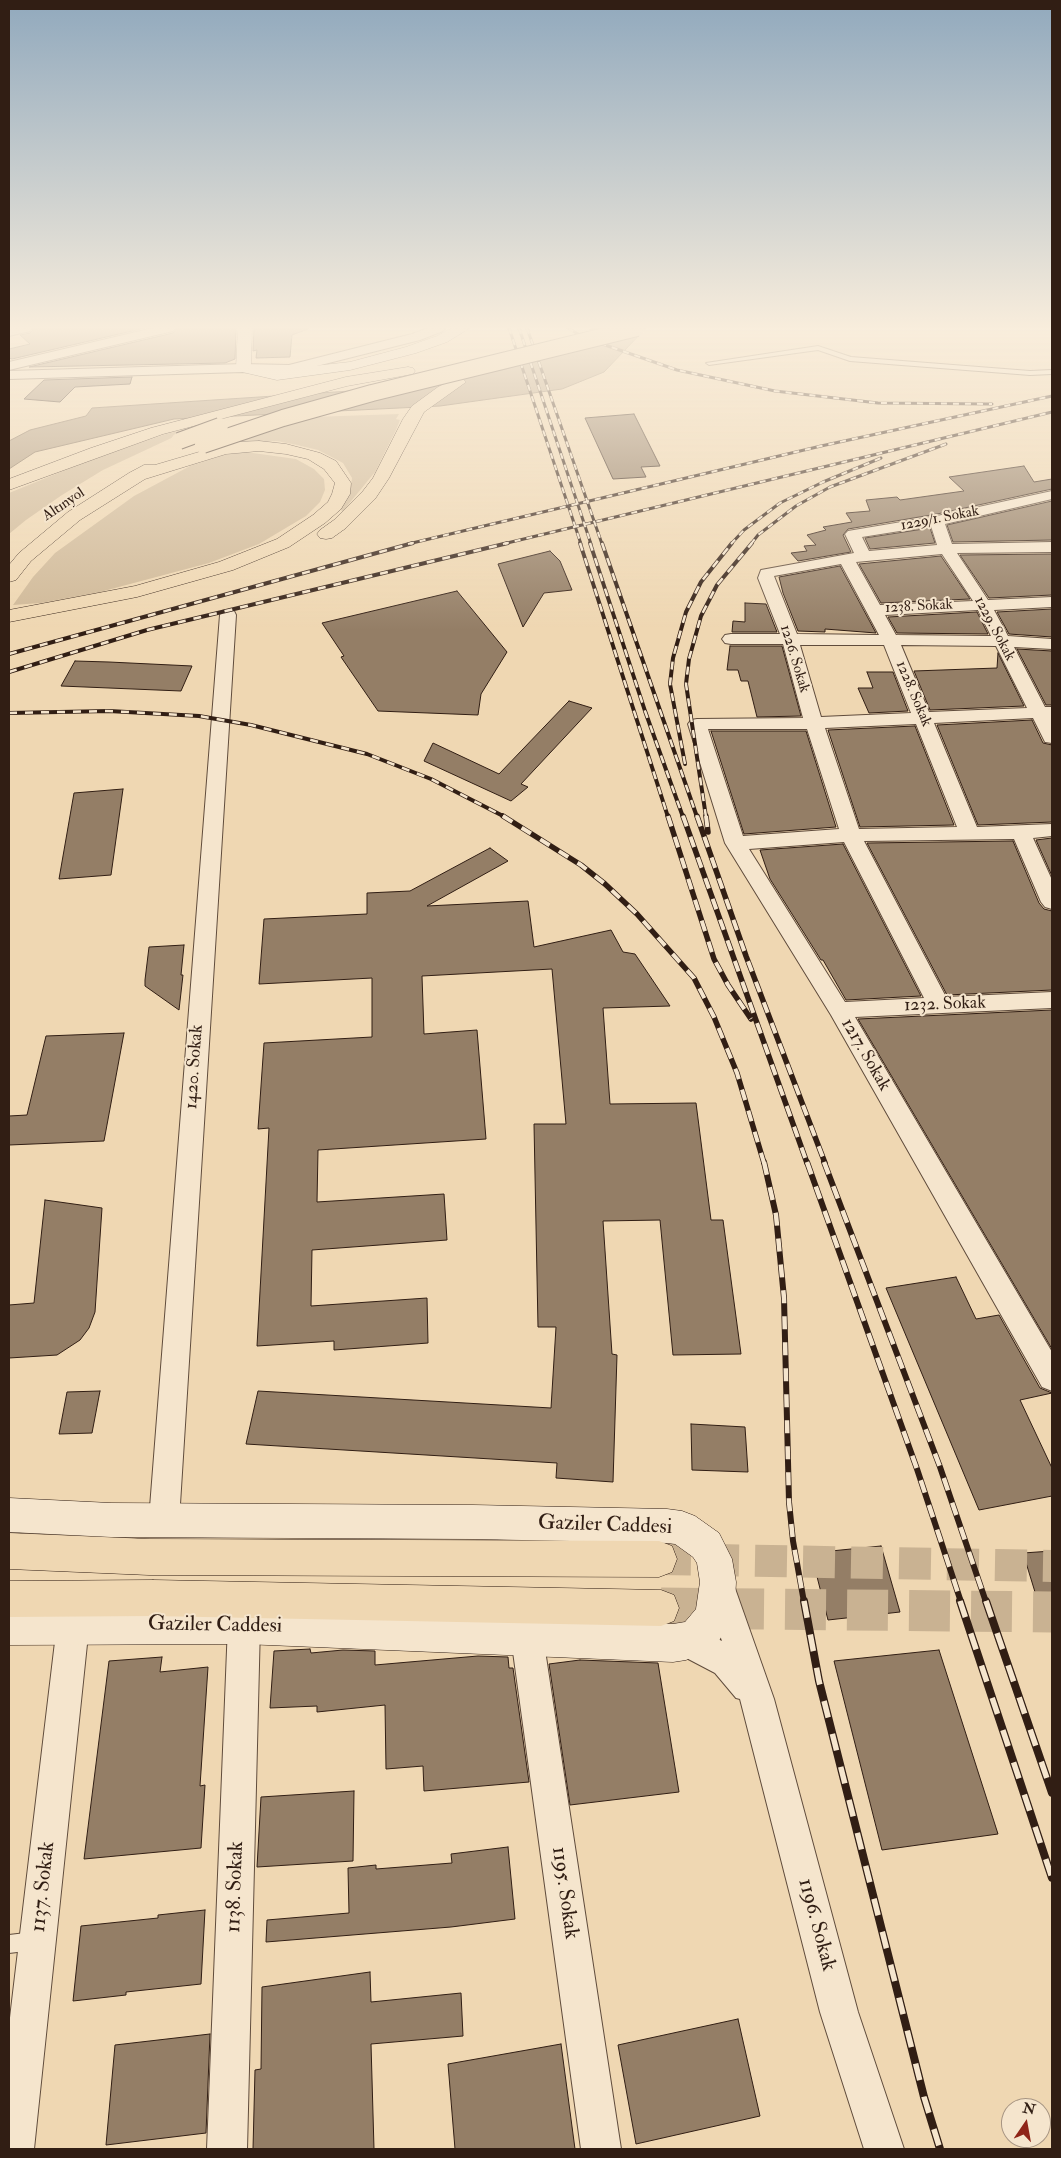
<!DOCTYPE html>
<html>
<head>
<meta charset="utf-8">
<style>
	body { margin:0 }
	#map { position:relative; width:1061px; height:2158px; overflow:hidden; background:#efd7b2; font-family:"IM FELL Double Pica",serif }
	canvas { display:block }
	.frame { position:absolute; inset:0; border:10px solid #311e14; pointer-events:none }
	.north { position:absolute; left:1001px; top:2098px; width:50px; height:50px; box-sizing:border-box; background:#f5e5cd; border:1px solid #a79583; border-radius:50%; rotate:12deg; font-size:14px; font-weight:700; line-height:20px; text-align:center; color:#311e14 }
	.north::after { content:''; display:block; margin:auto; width:18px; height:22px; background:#8f2418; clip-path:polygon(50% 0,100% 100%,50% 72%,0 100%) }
</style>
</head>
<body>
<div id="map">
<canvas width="1061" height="2158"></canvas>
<div class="frame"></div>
<div class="north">N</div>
</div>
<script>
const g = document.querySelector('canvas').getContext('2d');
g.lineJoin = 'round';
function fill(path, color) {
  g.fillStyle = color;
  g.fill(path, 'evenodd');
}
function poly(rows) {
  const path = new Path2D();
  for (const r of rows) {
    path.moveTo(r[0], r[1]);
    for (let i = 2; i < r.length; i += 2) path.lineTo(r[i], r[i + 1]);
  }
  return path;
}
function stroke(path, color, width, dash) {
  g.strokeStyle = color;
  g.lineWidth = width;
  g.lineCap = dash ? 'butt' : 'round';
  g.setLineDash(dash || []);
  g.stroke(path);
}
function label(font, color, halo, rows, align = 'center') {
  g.font = font + ' "IM FELL Double Pica",serif';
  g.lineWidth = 4;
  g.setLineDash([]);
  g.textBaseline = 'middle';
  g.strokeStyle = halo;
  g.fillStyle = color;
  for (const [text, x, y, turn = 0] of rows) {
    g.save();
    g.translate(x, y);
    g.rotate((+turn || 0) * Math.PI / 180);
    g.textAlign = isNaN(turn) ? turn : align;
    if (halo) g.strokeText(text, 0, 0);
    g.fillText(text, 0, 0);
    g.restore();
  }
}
const green = poly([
	[399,414,396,419,400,420,396,430,375,472,343,511,340,510,350,494,352,478,343,463,318,450,297,445,277,441,240,443,236,439,310,417],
	[195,427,103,470,62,495,26,520,9,534,9,493,90,460,166,434],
	[246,452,296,459,314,469,324,479,325,490,320,502,306,516,259,544,209,563,100,592,41,603,13,605,33,577,55,553,134,496,190,466,224,455]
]);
const water = poly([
	[592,328,646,328,604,372,562,389,440,406,174,419,35,452,9,469,9,441,30,430,86,416,92,408,426,386,506,369,573,346,592,328]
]);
const building = poly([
	[34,328,145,328,12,359,9,358,9,349,30,344,20,335,30,333,34,328],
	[177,328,236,328,235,359,225,363,29,367,173,333,177,328],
	[254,328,308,328,308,329,292,335,290,357,256,358,257,350,253,351,254,328],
	[132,377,130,384,75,387,60,402,24,399,44,380,132,377],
	[634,414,660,466,641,467,646,477,613,479,585,418,634,414],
	[1024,466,1034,482,1052,479,1052,489,937,514,848,529,843,535,851,552,798,561,791,553,807,551,804,546,816,545,807,535,826,530,823,527,852,522,846,513,870,511,866,500,897,497,900,500,964,491,949,477,1024,466],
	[1052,501,1052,540,953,542,947,525,1052,501],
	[930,528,935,543,870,549,865,538,930,528],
	[550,551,560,561,572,590,544,593,523,627,498,564,550,551],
	[1052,554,1052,595,989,598,960,555,1052,554],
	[941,556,970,599,881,603,859,564,941,556],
	[840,566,876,633,825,629,825,632,798,631,783,593,779,577,840,566],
	[457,591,507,652,481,694,478,715,378,711,341,657,344,656,322,623,457,591],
	[745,603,766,604,777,632,732,632,733,621,745,622,745,603],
	[1052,609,1052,637,1009,634,997,612,1052,609],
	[977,612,988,634,897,633,888,617,977,612],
	[730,646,782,646,801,716,757,717,748,681,741,681,738,670,727,670,730,646],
	[1017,649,1052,651,1052,705,1046,705,1017,649],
	[998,653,1024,706,930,710,914,671,997,668,998,653],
	[75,661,109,662,192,666,181,691,61,686,75,661],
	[867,672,893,672,908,711,869,713,858,688,873,688,867,672],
	[569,701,592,708,521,784,528,787,511,801,424,761,433,743,499,774,569,701],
	[1032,720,1043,743,1052,745,1052,822,978,825,937,725,1032,720],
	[915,726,954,825,860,827,828,730,915,726],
	[711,731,806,731,836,827,744,834,711,731],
	[123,789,111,875,59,879,74,793,123,789],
	[1052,838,1052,876,1036,840,1052,838],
	[1013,841,1039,903,1044,909,1052,911,1052,990,947,995,867,843,1013,841],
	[843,844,921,996,846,1000,823,960,821,960,770,879,760,850,843,844],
	[490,848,508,861,427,906,528,901,534,947,611,930,623,952,635,954,670,1006,603,1008,610,1104,696,1103,711,1220,723,1220,741,1354,673,1355,660,1220,603,1221,612,1354,617,1355,613,1482,556,1478,557,1463,246,1444,258,1391,551,1408,556,1327,538,1327,534,1124,566,1124,552,969,422,976,424,1034,477,1030,486,1139,318,1150,317,1202,444,1194,447,1240,312,1250,311,1306,427,1298,428,1343,334,1350,334,1341,257,1346,269,1128,258,1129,264,1043,372,1037,372,978,259,984,264,919,367,914,367,893,410,891,490,848],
	[184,945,181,975,183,975,179,1010,145,986,145,980,149,947,184,945],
	[1052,1010,1052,1349,858,1019,1052,1010],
	[124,1033,104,1141,9,1145,9,1116,27,1115,46,1036,124,1033],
	[45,1200,102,1208,95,1312,89,1328,80,1340,57,1355,9,1358,9,1305,34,1303,45,1200],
	[956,1277,976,1319,999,1315,1040,1388,1052,1393,1020,1400,1052,1468,1052,1496,979,1510,886,1288,956,1277],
	[100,1391,92,1433,59,1434,67,1392,100,1391],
	[691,1424,745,1427,748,1472,692,1470,691,1424],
	[881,1546,900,1612,828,1620,811,1553,881,1546],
	[1052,1551,1052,1630,1047,1631,1023,1553,1052,1551],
	[310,1649,311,1653,343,1650,375,1651,375,1665,478,1656,508,1657,509,1668,513,1668,529,1782,424,1791,423,1766,386,1769,385,1705,317,1712,317,1706,270,1708,274,1651,310,1649],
	[939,1650,998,1834,882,1850,834,1661,939,1650],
	[162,1657,160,1672,208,1667,200,1786,205,1785,201,1848,84,1859,109,1661,162,1657],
	[580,1660,658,1663,679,1792,570,1805,549,1664,580,1660],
	[354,1791,353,1861,257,1867,261,1797,354,1791],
	[508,1847,515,1919,451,1927,266,1942,267,1920,349,1913,348,1868,376,1865,376,1869,452,1863,451,1854,508,1847],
	[205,1910,201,1984,126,1992,126,1995,73,2001,81,1926,158,1918,158,1915,205,1910],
	[370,1972,371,2002,461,1993,463,2036,371,2044,374,2149,253,2149,255,2070,261,2069,262,1987,370,1972],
	[738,2019,760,2116,636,2144,618,2045,738,2019],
	[210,2034,206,2133,106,2145,115,2045,210,2034],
	[561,2044,575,2149,455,2149,448,2064,561,2044]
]);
const primaryTunnelFar1 = poly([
	[659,1559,1052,1566]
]);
const primaryTunnel = poly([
	[661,1608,1052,1612]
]);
const lane = poly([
	[818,346,851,357,1030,371,1052,370,1052,374,1030,375,850,361,818,350,709,365,706,363,818,346],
	[34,1932,40,1935,43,1941,40,1947,34,1950,9,1953,9,1935,34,1932]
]);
const street = poly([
	[9,328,32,328,30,331,9,336,9,328],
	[153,328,175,328,173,331,9,370,9,362,153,328],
	[428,328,445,328,443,331,420,340,289,373,243,372,9,379,9,371,243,364,289,365,412,334,428,328],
	[1052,491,1052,499,945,524,952,544,1052,542,1052,552,957,553,988,600,1052,597,1052,607,994,610,1008,636,1052,639,1052,649,1014,647,1045,707,1052,707,1052,717,1051,718,1052,743,1045,742,1033,718,934,723,977,827,1052,824,1052,836,1033,838,1052,880,1052,909,1045,907,1041,902,1014,839,864,841,946,997,1052,992,1052,1008,855,1017,1052,1352,1052,1391,1042,1387,831,1015,725,843,688,724,691,720,697,719,803,718,783,644,731,644,725,643,722,639,725,635,731,634,780,634,758,578,761,570,854,553,845,534,848,531,937,516,1052,491],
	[931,526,937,545,869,551,862,537,931,526],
	[942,554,973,601,880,605,856,562,942,554],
	[841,564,879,635,797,634,774,576,841,564],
	[978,610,991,636,896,635,885,615,978,610],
	[800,645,884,645,911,713,821,717,800,645],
	[901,645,996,646,1027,708,929,712,901,645],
	[916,724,957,827,859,829,825,728,916,724],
	[708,729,807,729,839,829,743,836,708,729],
	[844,842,924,998,845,1002,749,849,844,842],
	[228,610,234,611,236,615,179,1520,175,1530,164,1535,153,1530,149,1520,220,615,222,611,228,610],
	[720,1572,731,1577,774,1699,858,2012,904,2149,864,2149,820,2012,740,1699,736,1698,715,1673,675,1652,670,1641,675,1630,686,1625,722,1641,704,1588,709,1577,720,1572],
	[73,1609,84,1614,89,1625,34,2149,9,2149,9,2026,57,1625,62,1614,73,1609],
	[244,1609,255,1614,260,1625,247,2149,207,2149,228,1625,233,1614,244,1609],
	[527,1621,538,1626,543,1637,621,2149,581,2149,511,1637,516,1626,527,1621]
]);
const secondary = poly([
	[238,328,252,328,251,365,277,370,350,362,406,347,437,336,452,328,470,328,447,342,416,353,350,370,277,380,238,371,236,368,238,328],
	[9,1498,111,1503,473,1505,667,1509,682,1511,695,1516,719,1533,732,1559,736,1582,735,1600,732,1617,719,1641,711,1648,699,1654,686,1660,673,1662,244,1644,9,1645,9,1607,244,1606,673,1624,685,1622,696,1609,700,1582,697,1563,693,1557,675,1544,667,1543,473,1539,111,1537,9,1532,9,1498]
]);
const primary = poly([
	[9,1533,149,1539,659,1541,672,1546,677,1559,672,1572,659,1577,149,1575,9,1569,9,1533],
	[153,1580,661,1590,674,1595,679,1608,674,1621,661,1626,153,1616,9,1617,9,1581,153,1580]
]);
const highway = poly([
	[408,367,413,368,415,371,413,374,347,386,163,434,9,490,9,479,91,448,151,428,346,377,408,367],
	[458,377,463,379,466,382,424,412,389,478,375,499,346,528,332,538,326,539,320,538,317,534,320,530,334,520,363,491,373,478,403,419,412,406,438,387,458,377],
	[259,441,286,444,320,453,336,461,351,483,350,494,341,509,325,523,289,547,233,570,137,597,9,622,9,610,135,586,219,562,277,539,313,515,328,502,332,494,335,483,324,469,308,459,286,454,259,451,226,454,145,479,80,520,31,561,16,580,9,582,9,565,19,553,68,512,129,473,144,465,155,465,216,447,236,442,259,441]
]);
const railFar4 = poly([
	[509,328,581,544],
	[519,328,591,544],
	[527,328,602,544],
	[568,328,585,338,677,370,775,391,878,403,992,404],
	[408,544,821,446,1052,396],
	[503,544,1052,412],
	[731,544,744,530,780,503,823,482,881,458],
	[751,544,758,535,796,506,830,487,946,444]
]);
const railFar3 = poly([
	[580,543,668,817],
	[590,543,645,711,683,817],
	[602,543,697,817],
	[9,654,413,543],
	[9,672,147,630,508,543],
	[9,713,109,711,199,716,251,725,367,754,431,779,505,817],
	[685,764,670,684,673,658,686,612,701,582,732,543],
	[706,817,686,684,689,659,701,616,717,585,752,543]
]);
const railFar2 = poly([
	[503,816,581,865,605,884,637,914,694,978,714,1017,737,1073,764,1163],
	[668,816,714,959,728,985,751,1019],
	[683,816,807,1163],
	[697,816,746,956,825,1163],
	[706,816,708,832]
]);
const railFar1 = poly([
	[764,1162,776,1215,784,1298,789,1502,793,1541,804,1602],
	[807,1162,917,1469,961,1602],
	[824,1162,940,1467,986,1602]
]);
const rail = poly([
	[804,1601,819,1681,924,2097,940,2149],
	[960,1601,1052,1878],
	[986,1601,1052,1793]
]);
const highwayBridge = poly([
	[179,441,220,426],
	[203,445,283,418,372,393,637,328]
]);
const farStreetnames = [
	["Altınyol",64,505,-34],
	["1229/1. Sokak",940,519,-11],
	["1238. Sokak",919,607,-3],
	["1229. Sokak",994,629,62],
	["1226. Sokak",794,659,73],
	["1228. Sokak",913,694,67]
];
const streetNames = [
	["1232. Sokak",945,1005,-2],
	["1217. Sokak",865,1055,60],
	["1420. Sokak",195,1067,-86]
];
const nearStreetnames = [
	["Gaziler Caddesi",605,1526,2],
	["Gaziler Caddesi",215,1626,1],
	["1137. Sokak",44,1887,-84],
	["1138. Sokak",236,1887,-88],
	["1195. Sokak",564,1893,82],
	["1196. Sokak",816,1925,75]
];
fill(green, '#cfb897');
fill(water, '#ae987c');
stroke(water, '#7c6752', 1);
fill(building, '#947e66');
stroke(building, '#311e14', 1);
stroke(primaryTunnelFar1, '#c9b292', 32, [32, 16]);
stroke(primaryTunnel, '#c9b292', 41, [41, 21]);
stroke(lane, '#604c3c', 2);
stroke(street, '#604c3c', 2);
stroke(secondary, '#311e14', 1);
stroke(primary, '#311e14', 1);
stroke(highway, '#311e14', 1);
fill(lane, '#f5e5cd');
fill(street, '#f5e5cd');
fill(secondary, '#f5e5cd');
fill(primary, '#efd7b2');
fill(highway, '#efd7b2');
stroke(railFar4, '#311e14', 3);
stroke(railFar3, '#311e14', 4);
stroke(railFar2, '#311e14', 5.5);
stroke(railFar1, '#311e14', 6);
stroke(rail, '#311e14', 8);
stroke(railFar4, '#f5e5cd', 2, [6]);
stroke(railFar3, '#f5e5cd', 2.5, [8]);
stroke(railFar2, '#f5e5cd', 4, [11]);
stroke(railFar1, '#f5e5cd', 4.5, [13]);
stroke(rail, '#f5e5cd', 5.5, [17]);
stroke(highwayBridge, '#311e14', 18, []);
stroke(highwayBridge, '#efd7b2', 16);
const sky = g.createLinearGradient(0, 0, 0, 630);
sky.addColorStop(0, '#91a9bd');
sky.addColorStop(0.52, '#f8eddc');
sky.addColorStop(1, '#f8eddc00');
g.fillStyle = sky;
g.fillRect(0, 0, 1061, 630);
label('15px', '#311e14', '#f5e5cd', farStreetnames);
label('18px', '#311e14', '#f5e5cd', streetNames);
label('21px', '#311e14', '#f5e5cd', nearStreetnames);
</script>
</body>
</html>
